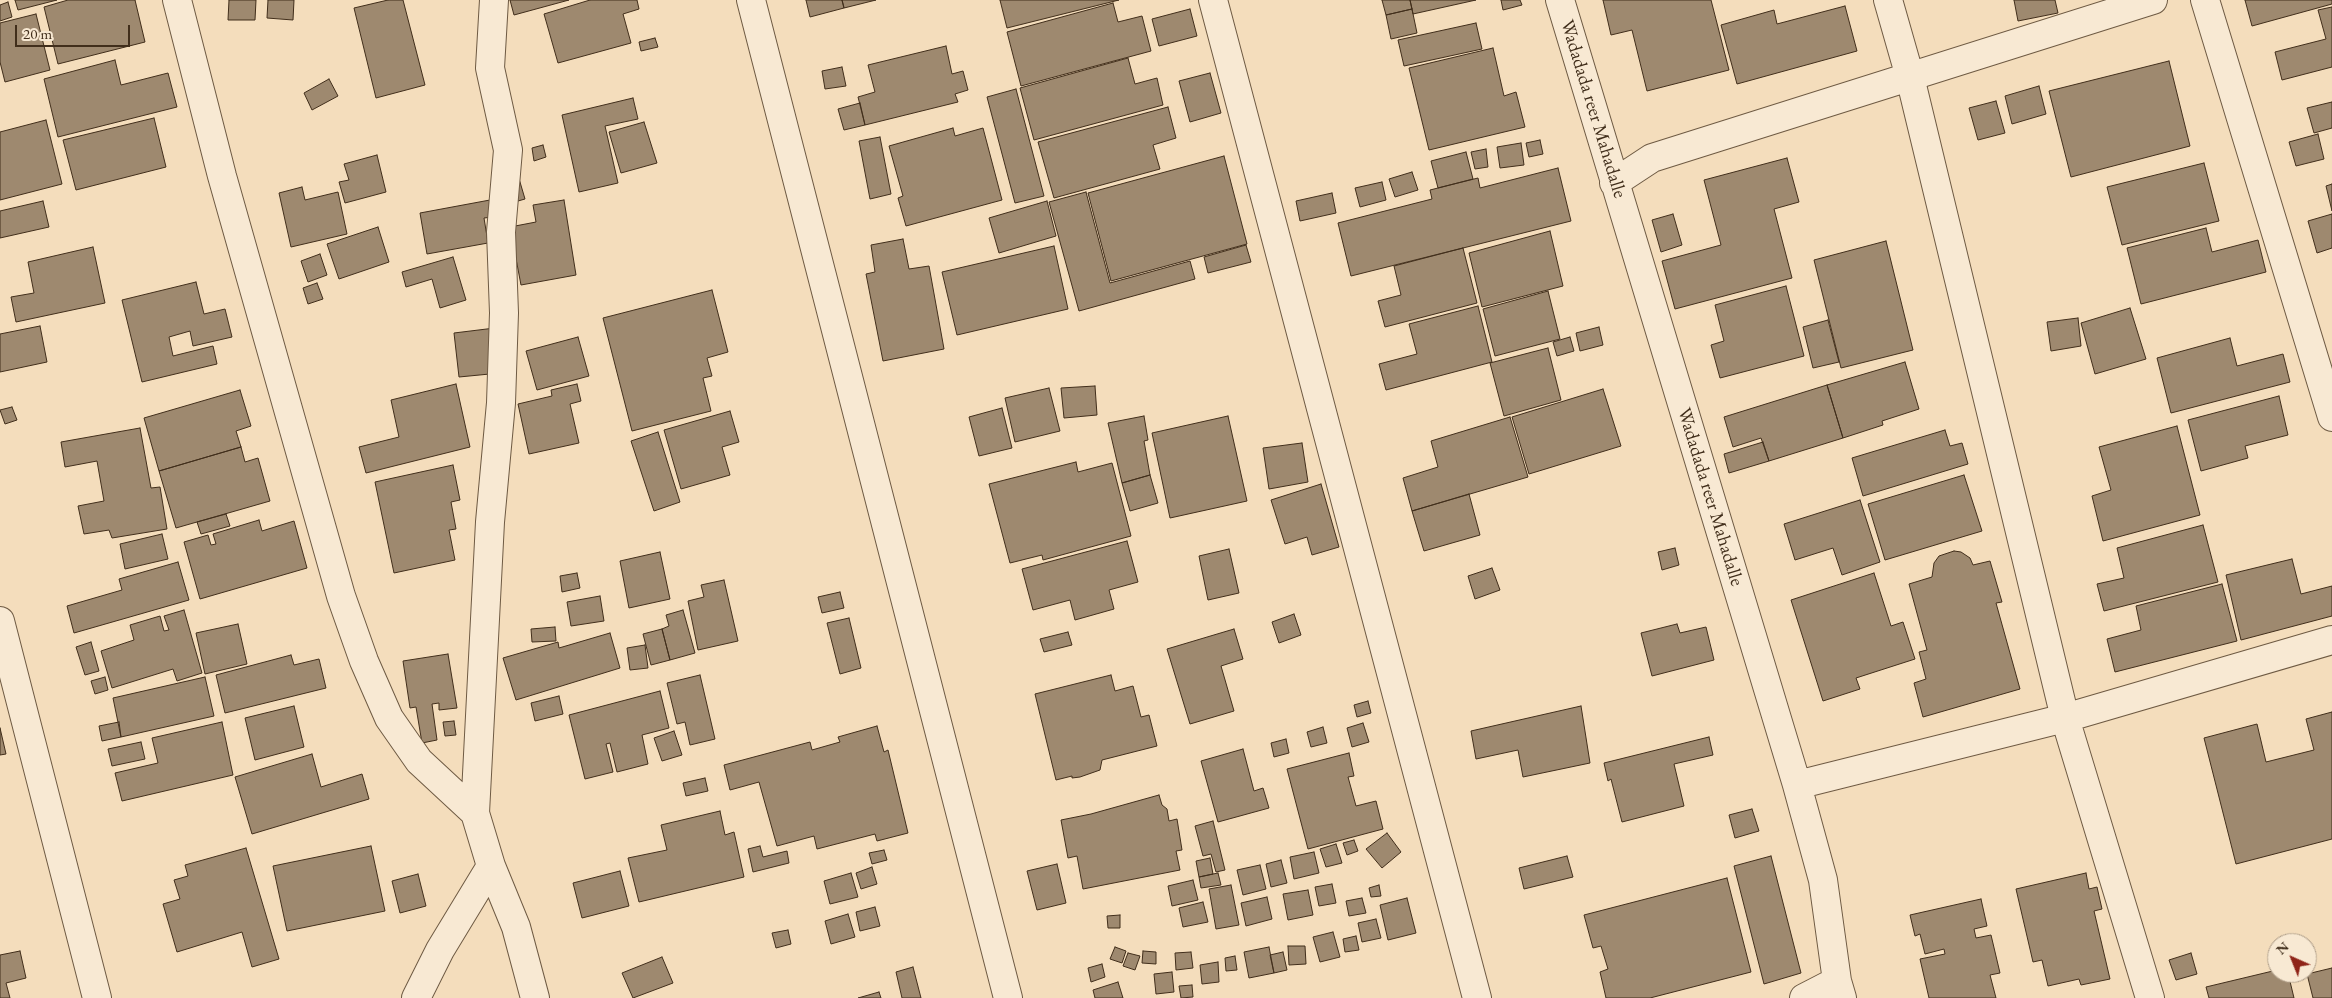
<!DOCTYPE html>
<html>
<head>
<meta charset="utf-8">
<style>
	body { margin:0 }
	#map { position:relative; width:2332px; height:998px; overflow:hidden; background:#f4ddbc; font-family:"EB Garamond",serif }
	canvas { display:block }
	.north { position:absolute; left:2267px; top:933px; width:50px; height:50px; box-sizing:border-box; background:#f8e9d3; border:1px solid #af9e89; border-radius:50%; rotate:316deg; font-size:14px; font-weight:700; line-height:20px; text-align:center; color:#412e1b }
	.north::after { content:''; display:block; margin:auto; width:18px; height:22px; background:#8f2418; clip-path:polygon(50% 0,100% 100%,50% 72%,0 100%) }
	.scale { position:absolute; left:15px; top:25px; width:115px; height:22px; box-sizing:border-box; border:2px solid #412e1b; border-top:0; padding-left:6px; font-size:15px; line-height:18px; white-space:nowrap; color:#412e1b; -webkit-text-stroke:4px #f8e9d3; paint-order:stroke }
</style>
</head>
<body>
<div id="map">
<canvas width="2332" height="998"></canvas>
<div class="north">N</div>
<div class="scale">20 m</div>
</div>
<script>
const g = document.querySelector('canvas').getContext('2d');
g.lineJoin = 'round';
function fill(path, color) {
  g.fillStyle = color;
  g.fill(path, 'evenodd');
}
function poly(rows) {
  const path = new Path2D();
  for (const r of rows) {
    path.moveTo(r[0], r[1]);
    for (let i = 2; i < r.length; i += 2) path.lineTo(r[i], r[i + 1]);
  }
  return path;
}
function stroke(path, color, width, dash) {
  g.strokeStyle = color;
  g.lineWidth = width;
  g.lineCap = dash ? 'butt' : 'round';
  g.setLineDash(dash || []);
  g.stroke(path);
}
function label(font, color, halo, rows, align = 'center') {
  g.font = font + ' "EB Garamond",serif';
  g.lineWidth = 4;
  g.setLineDash([]);
  g.textBaseline = 'middle';
  g.strokeStyle = halo;
  g.fillStyle = color;
  for (const [text, x, y, turn = 0] of rows) {
    g.save();
    g.translate(x, y);
    g.rotate((+turn || 0) * Math.PI / 180);
    g.textAlign = isNaN(turn) ? turn : align;
    if (halo) g.strokeText(text, 0, 0);
    g.fillText(text, 0, 0);
    g.restore();
  }
}
const building = poly([
	[15,0,57,0,18,10,15,0],
	[135,0,145,42,58,64,44,7,68,0,135,0],
	[229,0,256,0,255,20,228,20,229,0],
	[268,0,294,0,293,20,267,18,268,0],
	[388,0,403,0,425,85,376,98,354,8,388,0],
	[510,0,569,0,514,15,510,0],
	[590,0,637,0,639,9,623,14,631,43,558,63,544,14,590,0],
	[806,0,842,0,844,8,810,17,806,0],
	[842,0,876,0,844,8,842,0],
	[1000,0,1119,0,1007,28,1000,0],
	[1382,0,1410,0,1412,9,1386,15,1382,0],
	[1410,0,1476,0,1413,14,1410,0],
	[1501,0,1520,0,1522,5,1503,10,1501,0],
	[1603,0,1711,0,1729,70,1647,91,1632,30,1611,35,1603,0],
	[2014,0,2055,0,2058,13,2018,21,2014,0],
	[2245,0,2332,0,2332,4,2252,26,2245,0],
	[8,2,12,17,0,21,0,5,8,2],
	[1113,3,1118,22,1142,16,1151,51,1021,86,1007,32,1113,3],
	[1845,6,1857,51,1737,84,1721,25,1774,10,1777,24,1845,6],
	[2332,7,2332,67,2282,80,2275,52,2326,39,2318,10,2332,7],
	[1190,9,1197,36,1159,46,1152,19,1190,9],
	[1412,9,1417,33,1391,39,1386,15,1412,9],
	[36,14,50,70,5,82,0,62,0,23,36,14],
	[1476,23,1482,49,1404,66,1398,40,1476,23],
	[655,38,658,47,641,51,639,42,655,38],
	[946,46,952,74,963,71,968,90,955,94,958,102,865,125,858,97,875,92,868,65,946,46],
	[1493,48,1504,96,1516,92,1525,127,1429,150,1409,68,1493,48],
	[1128,58,1135,84,1157,78,1163,105,1034,140,1020,88,1128,58],
	[115,60,121,85,168,73,177,107,58,137,44,79,115,60],
	[2169,61,2190,146,2071,177,2049,91,2169,61],
	[842,67,846,86,825,89,822,71,842,67],
	[1210,73,1221,113,1190,122,1179,81,1210,73],
	[329,79,338,96,312,110,304,93,329,79],
	[2039,86,2046,114,2012,124,2005,96,2039,86],
	[1016,89,1044,196,1015,203,987,97,1016,89],
	[633,98,638,119,605,126,618,183,579,192,562,115,633,98],
	[1996,101,2005,133,1978,140,1969,108,1996,101],
	[2332,102,2332,128,2314,133,2307,108,2332,102],
	[860,103,865,125,844,130,838,109,860,103],
	[1168,107,1176,138,1153,145,1160,169,1054,198,1038,142,1168,107],
	[154,118,166,167,76,190,63,140,154,118],
	[46,120,62,184,0,200,0,132,46,120],
	[644,122,657,163,621,173,609,132,644,122],
	[953,128,955,136,983,128,1002,200,906,226,898,198,903,196,889,146,953,128],
	[2318,134,2324,159,2296,166,2289,142,2318,134],
	[880,137,891,194,870,199,859,141,880,137],
	[1540,140,1543,154,1529,157,1526,143,1540,140],
	[1521,143,1524,165,1500,168,1497,147,1521,143],
	[543,145,546,157,534,161,532,148,543,145],
	[1486,149,1488,167,1475,169,1471,152,1486,149],
	[1466,152,1473,179,1438,188,1431,161,1466,152],
	[377,155,386,192,345,203,339,182,349,180,344,164,377,155],
	[1224,156,1247,244,1111,281,1088,193,1224,156],
	[1787,158,1799,202,1774,209,1792,278,1675,309,1662,261,1721,245,1704,180,1787,158],
	[2204,163,2219,221,2122,245,2107,187,2204,163],
	[1558,168,1571,221,1351,276,1338,223,1432,199,1430,190,1478,178,1480,188,1558,168],
	[1412,172,1418,190,1395,197,1389,179,1412,172],
	[520,182,525,199,511,203,507,186,520,182],
	[1382,182,1386,200,1360,207,1355,188,1382,182],
	[2332,184,2332,211,2326,186,2332,184],
	[302,187,305,200,338,192,347,234,291,247,279,193,302,187],
	[1086,192,1110,283,1190,261,1195,279,1079,311,1049,202,1086,192],
	[1332,193,1336,213,1300,221,1296,201,1332,193],
	[490,200,493,217,484,218,488,243,427,254,420,213,490,200],
	[564,200,576,275,521,285,510,227,536,222,533,205,564,200],
	[43,201,49,227,0,238,0,211,43,201],
	[1047,201,1056,236,999,253,989,218,1047,201],
	[1673,214,1682,245,1661,252,1652,220,1673,214],
	[2332,214,2332,248,2317,253,2308,221,2332,214],
	[378,227,389,262,339,279,327,244,378,227],
	[2206,228,2212,252,2258,240,2266,272,2141,304,2127,248,2206,228],
	[1550,231,1563,286,1482,307,1469,253,1550,231],
	[903,239,909,269,929,266,944,349,883,361,866,274,875,272,871,245,903,239],
	[1886,241,1913,350,1841,368,1814,260,1886,241],
	[1246,245,1251,262,1208,273,1204,257,1246,245],
	[1054,246,1068,309,957,335,942,272,1054,246],
	[93,247,105,303,16,322,11,297,34,293,28,262,93,247],
	[1463,248,1477,303,1385,327,1378,301,1401,295,1394,266,1463,248],
	[320,254,327,275,308,282,301,261,320,254],
	[453,257,466,300,440,308,432,279,406,287,402,272,453,257],
	[196,282,204,314,225,309,232,337,193,346,190,331,169,337,173,356,213,346,217,364,142,382,122,300,196,282],
	[317,283,323,299,308,304,303,288,317,283],
	[1786,286,1804,356,1720,378,1711,345,1724,341,1715,305,1786,286],
	[712,290,728,352,707,358,712,376,703,378,711,411,632,431,603,318,712,290],
	[1548,291,1560,339,1495,356,1483,309,1548,291],
	[1478,306,1492,362,1386,390,1379,364,1417,354,1409,324,1478,306],
	[2130,308,2146,359,2095,374,2081,323,2130,308],
	[2078,318,2081,346,2051,351,2047,322,2078,318],
	[1828,320,1839,362,1813,368,1803,327,1828,320],
	[40,326,47,362,0,372,0,334,40,326],
	[1599,327,1603,345,1580,351,1576,333,1599,327],
	[495,328,500,373,459,377,454,333,495,328],
	[578,337,589,376,537,390,526,351,578,337],
	[1570,337,1574,351,1557,356,1553,342,1570,337],
	[2230,338,2237,366,2283,354,2290,382,2171,413,2157,358,2230,338],
	[1548,348,1561,400,1504,416,1490,363,1548,348],
	[1905,362,1919,409,1882,421,1883,425,1843,438,1827,385,1905,362],
	[456,384,470,447,366,473,359,447,399,437,391,400,456,384],
	[577,384,581,401,570,404,579,443,529,454,518,404,552,396,551,390,577,384],
	[1827,385,1843,438,1769,461,1761,438,1733,447,1724,417,1827,385],
	[1095,386,1097,415,1064,418,1061,388,1095,386],
	[1049,388,1060,431,1015,442,1005,398,1049,388],
	[1603,389,1621,446,1529,474,1512,417,1603,389],
	[240,390,251,426,236,431,241,447,159,471,144,418,240,390],
	[2279,396,2288,435,2245,446,2248,458,2201,471,2188,420,2279,396],
	[12,407,17,420,5,424,0,410,12,407],
	[1002,408,1012,448,979,456,969,417,1002,408],
	[730,411,739,442,722,447,730,475,681,489,664,430,730,411],
	[1144,416,1148,440,1144,441,1150,475,1122,483,1108,423,1144,416],
	[1228,416,1247,501,1170,518,1152,433,1228,416],
	[1510,417,1528,477,1412,511,1403,478,1438,467,1431,441,1510,417],
	[2177,426,2200,515,2103,541,2092,496,2111,490,2099,447,2177,426],
	[140,428,151,488,160,487,167,529,112,538,109,530,84,534,78,506,104,501,97,461,65,467,61,442,140,428],
	[1945,430,1950,446,1962,443,1968,464,1863,496,1852,458,1945,430],
	[658,432,680,502,654,511,631,441,658,432],
	[1763,442,1769,461,1729,473,1724,454,1763,442],
	[1302,443,1308,482,1269,489,1263,448,1302,443],
	[241,447,245,462,258,458,270,501,176,528,159,471,241,447],
	[1076,462,1078,472,1112,463,1131,536,1043,560,1042,555,1010,563,989,484,1076,462],
	[453,465,460,500,451,502,456,529,449,530,455,560,394,573,375,482,453,465],
	[1150,475,1158,503,1130,511,1122,483,1150,475],
	[1964,475,1982,531,1885,560,1868,504,1964,475],
	[1321,484,1339,547,1312,555,1307,537,1285,544,1271,500,1321,484],
	[1469,494,1480,535,1424,551,1412,511,1469,494],
	[1860,500,1880,562,1842,575,1833,548,1795,560,1784,524,1860,500],
	[226,514,230,526,201,534,197,522,226,514],
	[259,520,262,531,294,521,307,568,200,599,184,542,208,535,211,545,216,544,213,534,259,520],
	[2203,525,2218,582,2104,611,2097,584,2124,578,2117,548,2203,525],
	[162,534,168,559,125,569,120,544,162,534],
	[1127,541,1138,582,1109,590,1114,609,1075,620,1070,600,1033,610,1022,569,1127,541],
	[1675,548,1679,565,1662,570,1658,552,1675,548],
	[1229,549,1239,593,1208,600,1199,556,1229,549],
	[1954,551,1961,552,1970,558,1973,565,1990,561,2002,602,1996,603,2020,689,1923,717,1914,683,1926,679,1919,652,1927,650,1909,584,1932,577,1934,563,1939,556,1954,551],
	[660,552,670,599,629,608,620,561,660,552],
	[2292,559,2301,594,2332,586,2332,616,2241,640,2226,575,2292,559],
	[178,562,189,600,74,633,67,606,122,590,119,579,178,562],
	[1492,568,1500,590,1475,599,1468,576,1492,568],
	[577,573,580,588,562,592,560,576,577,573],
	[1874,573,1891,626,1903,622,1915,659,1856,678,1860,689,1823,701,1791,600,1874,573],
	[724,580,738,641,698,650,688,601,704,597,701,585,724,580],
	[2222,584,2237,641,2115,672,2107,639,2141,630,2136,606,2222,584],
	[840,592,844,608,822,613,818,597,840,592],
	[600,596,604,621,571,626,567,602,600,596],
	[184,610,202,673,177,681,173,669,112,688,101,651,134,640,130,625,160,616,164,631,169,630,164,616,184,610],
	[683,610,695,653,670,660,662,629,669,626,666,615,683,610],
	[1294,614,1301,635,1279,643,1272,622,1294,614],
	[849,618,861,668,840,674,827,623,849,618],
	[238,624,247,664,205,674,196,633,238,624],
	[1677,624,1680,633,1706,627,1714,660,1652,676,1641,633,1677,624],
	[555,627,556,641,532,642,531,629,555,627],
	[662,629,670,660,651,665,643,634,662,629],
	[1234,629,1243,659,1221,666,1234,711,1190,724,1167,649,1234,629],
	[1068,632,1072,645,1044,652,1040,639,1068,632],
	[610,633,620,668,516,700,503,658,558,642,559,648,610,633],
	[91,642,99,671,85,675,76,647,91,642],
	[645,645,648,668,630,670,627,648,645,645],
	[448,654,457,708,439,710,439,703,432,704,437,740,422,743,416,707,410,708,403,661,448,654],
	[291,655,294,665,319,659,326,688,225,713,216,675,291,655],
	[700,675,715,739,690,745,685,722,677,724,667,683,700,675],
	[1111,675,1115,691,1133,686,1141,717,1149,715,1157,746,1102,760,1100,770,1080,777,1072,778,1072,776,1056,780,1035,694,1111,675],
	[105,677,108,690,95,694,91,681,105,677],
	[205,677,214,716,121,737,113,698,205,677],
	[660,691,669,728,642,735,648,764,617,772,610,743,606,744,613,772,585,779,569,715,660,691],
	[559,696,563,714,535,721,531,703,559,696],
	[1368,701,1371,713,1357,717,1354,705,1368,701],
	[294,706,304,747,255,760,245,718,294,706],
	[1581,706,1590,763,1523,777,1518,750,1476,759,1471,731,1581,706],
	[2332,712,2332,839,2236,864,2204,738,2257,724,2266,762,2314,750,2306,719,2332,712],
	[454,721,456,735,445,736,443,722,454,721],
	[119,722,121,737,102,741,99,726,119,722],
	[222,722,233,775,122,801,115,773,158,763,152,738,222,722],
	[1363,723,1369,742,1352,747,1347,728,1363,723],
	[877,726,884,752,888,750,908,833,877,841,875,834,817,849,814,836,777,846,759,782,730,790,724,765,810,742,812,750,840,742,838,737,877,726],
	[1323,727,1327,743,1311,747,1307,732,1323,727],
	[0,728,6,754,0,755,0,728],
	[674,731,682,755,662,761,654,738,674,731],
	[1709,737,1713,755,1674,764,1684,806,1622,822,1611,779,1608,781,1604,763,1709,737],
	[1286,739,1289,753,1274,757,1271,743,1286,739],
	[141,742,145,759,112,766,108,749,141,742],
	[1243,749,1254,791,1263,788,1269,808,1218,822,1201,761,1243,749],
	[1349,753,1354,776,1348,777,1356,806,1376,801,1383,829,1308,849,1287,769,1349,753],
	[312,754,321,787,362,774,369,799,252,834,235,777,312,754],
	[705,778,708,791,686,796,683,783,705,778],
	[1159,795,1162,805,1167,809,1169,821,1177,819,1182,850,1176,851,1180,870,1083,889,1077,856,1068,858,1061,820,1091,814,1159,795],
	[1752,809,1759,831,1735,838,1729,815,1752,809],
	[720,811,725,835,734,832,744,877,639,902,628,858,667,850,661,825,720,811],
	[1213,821,1225,870,1216,872,1211,854,1203,856,1195,826,1213,821],
	[1387,833,1401,852,1382,868,1366,849,1387,833],
	[1354,840,1358,851,1347,855,1343,843,1354,840],
	[1336,844,1342,863,1326,867,1320,849,1336,844],
	[371,846,385,911,287,931,273,866,371,846],
	[760,846,763,857,787,851,789,863,753,872,748,849,760,846],
	[246,848,279,959,252,967,242,932,177,952,163,904,180,899,174,880,188,876,185,865,246,848],
	[884,850,887,860,872,864,869,853,884,850],
	[1314,852,1319,873,1294,879,1290,857,1314,852],
	[1567,856,1573,877,1524,889,1519,868,1567,856],
	[1771,856,1801,973,1764,984,1734,866,1771,856],
	[1210,858,1213,874,1199,877,1196,861,1210,858],
	[1281,860,1287,883,1271,887,1266,864,1281,860],
	[1057,864,1066,903,1037,910,1027,871,1057,864],
	[1260,865,1266,889,1243,895,1237,870,1260,865],
	[872,867,877,884,861,889,856,873,872,867],
	[620,871,629,906,582,918,573,883,620,871],
	[851,873,858,897,830,904,824,881,851,873],
	[1218,873,1221,885,1201,888,1199,877,1218,873],
	[2086,873,2089,889,2097,887,2102,909,2094,911,2110,979,2081,985,2079,979,2048,986,2042,960,2033,962,2016,889,2086,873],
	[418,874,426,906,400,913,392,881,418,874],
	[1727,878,1751,972,1650,998,1606,998,1600,972,1608,969,1601,946,1593,948,1584,915,1727,878],
	[1193,880,1198,900,1172,906,1168,886,1193,880],
	[1332,884,1336,903,1319,906,1315,887,1332,884],
	[1231,885,1239,925,1216,929,1209,889,1231,885],
	[1379,885,1381,896,1371,897,1369,888,1379,885],
	[1308,890,1313,915,1288,920,1283,894,1308,890],
	[1267,897,1272,919,1246,926,1241,903,1267,897],
	[1362,898,1366,913,1349,916,1346,901,1362,898],
	[1407,898,1416,933,1388,940,1380,905,1407,898],
	[1981,899,1987,926,1974,929,1976,938,1991,935,2000,973,1990,975,1996,998,1929,998,1920,959,1945,954,1944,949,1925,954,1920,934,1915,936,1910,915,1981,899],
	[1203,902,1208,922,1183,927,1179,908,1203,902],
	[875,907,880,926,860,931,856,912,875,907],
	[848,914,855,937,831,944,825,921,848,914],
	[1120,915,1120,928,1108,928,1107,916,1120,915],
	[1376,919,1381,938,1362,942,1358,923,1376,919],
	[788,930,791,944,776,948,772,933,788,930],
	[1333,932,1340,957,1320,962,1313,937,1333,932],
	[1356,936,1359,950,1345,952,1343,939,1356,936],
	[1288,946,1305,946,1306,964,1289,965,1288,946],
	[1115,947,1126,951,1122,963,1110,959,1115,947],
	[1269,947,1274,973,1249,978,1244,952,1269,947],
	[20,951,26,978,6,983,10,998,0,998,0,955,20,951],
	[1143,951,1156,952,1156,964,1142,963,1143,951],
	[1191,952,1193,968,1176,970,1175,953,1191,952],
	[1283,952,1287,970,1274,973,1270,955,1283,952],
	[1128,953,1140,956,1135,970,1123,966,1128,953],
	[2191,953,2197,974,2176,980,2169,960,2191,953],
	[1235,956,1237,970,1226,971,1225,958,1235,956],
	[662,957,673,983,633,998,622,973,662,957],
	[1218,962,1219,982,1202,984,1200,965,1218,962],
	[1102,964,1105,977,1091,982,1088,968,1102,964],
	[913,967,921,998,902,998,896,972,913,967],
	[2332,968,2332,998,2313,998,2307,974,2332,968],
	[2277,970,2277,973,2288,973,2294,998,2209,998,2206,987,2277,970],
	[1172,972,1174,992,1156,994,1154,974,1172,972],
	[1118,982,1123,998,1095,998,1093,990,1118,982],
	[1192,985,1193,997,1181,998,1179,986,1192,985],
	[879,992,881,998,858,998,879,992]
]);
const minor = poly([
	[177,0,222,176,341,596,364,661,389,718,419,761,475,813,491,866,516,927,535,998],
	[751,0,1008,998],
	[1213,0,1477,998],
	[1560,0,1797,785,1823,880,1837,981,1842,998],
	[1888,0,1910,77,2065,718,2150,998],
	[2205,0,2332,417],
	[1614,183,1652,158,2153,0],
	[1797,785,2065,718,2332,640],
	[475,813,490,522,501,403,504,313,501,232,508,150,490,68,494,0],
	[416,998,440,950,491,866],
	[1804,998,1837,981]
]);
const tertiary = poly([
	[0,621,97,998]
]);
const streetNames = [
	["Wadadada reer Mahadalle",1593,109,73],
	["Wadadada reer Mahadalle",1710,497,73]
];
fill(building, '#9e896f');
stroke(building, '#412e1b', 1);
stroke(minor, '#6e5a43', 30);
stroke(tertiary, '#6e5a43', 30);
stroke(minor, '#f8e9d3', 28);
stroke(tertiary, '#f8e9d3', 28);
label('19px', '#412e1b', '#f8e9d3', streetNames);
</script>
</body>
</html>
